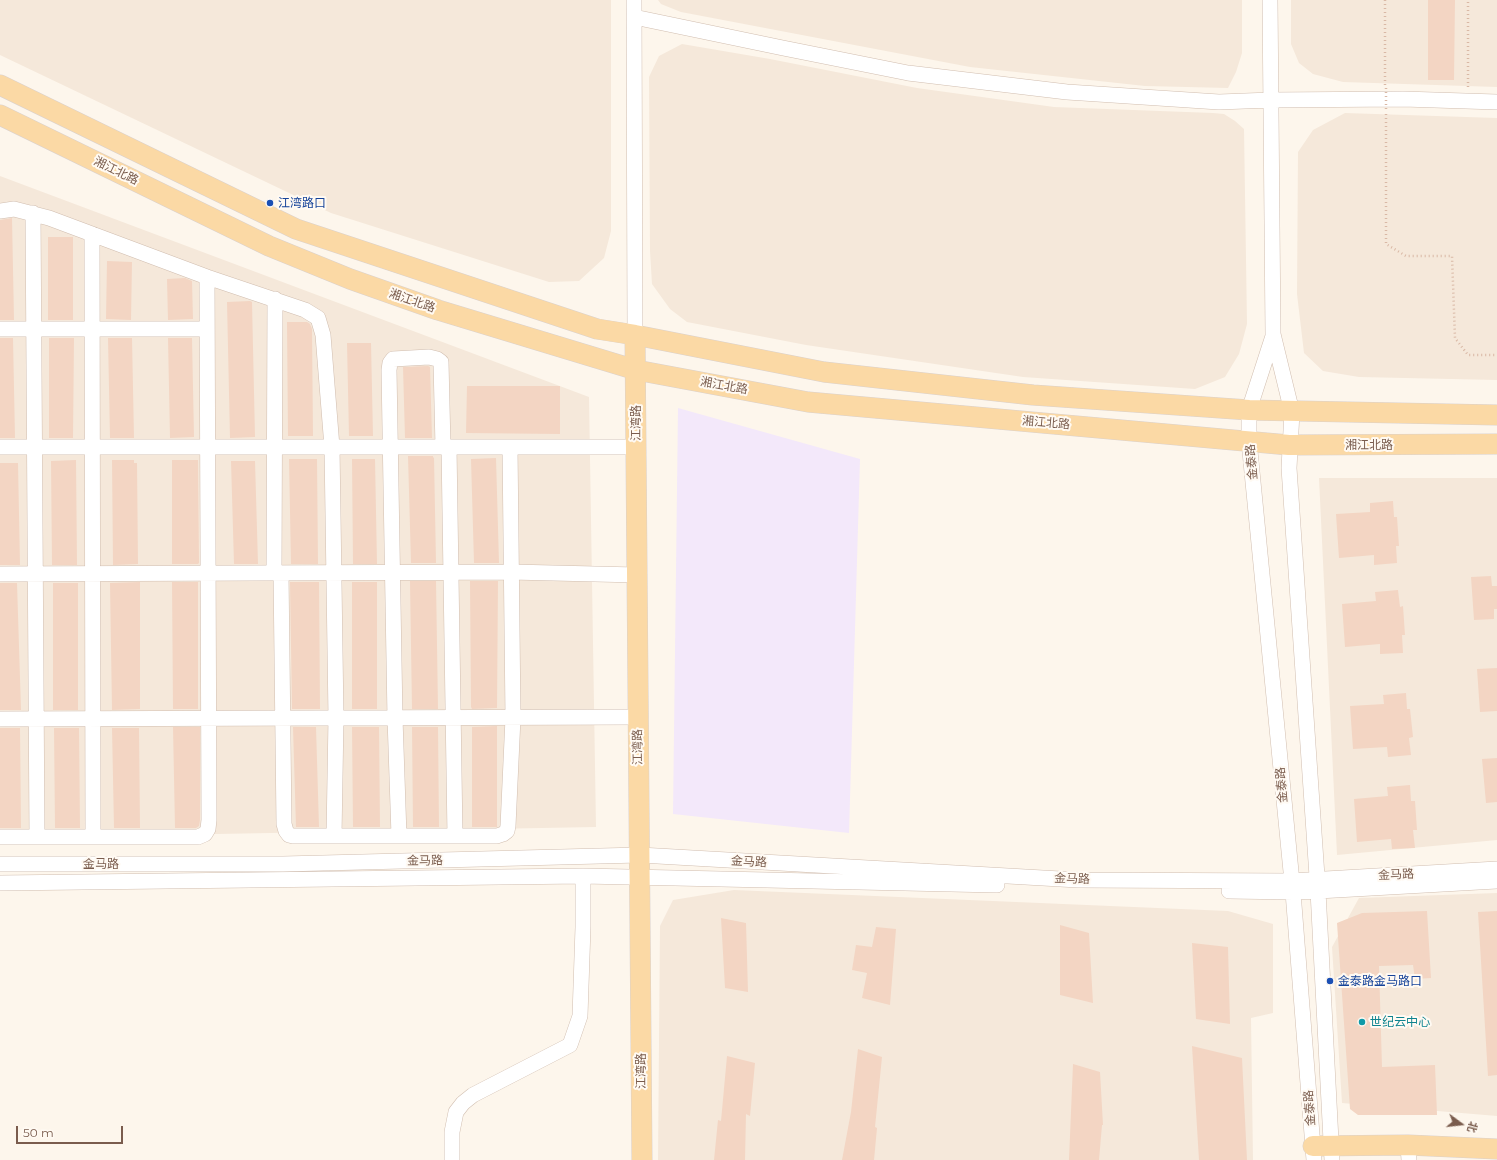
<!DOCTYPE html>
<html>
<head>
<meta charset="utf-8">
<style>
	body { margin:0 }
	#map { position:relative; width:1497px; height:1160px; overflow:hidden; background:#fdf6ec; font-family:Montserrat,"Noto Sans SC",sans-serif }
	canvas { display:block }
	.north { position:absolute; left:1441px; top:1104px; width:40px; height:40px; -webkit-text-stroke:3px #fffaf3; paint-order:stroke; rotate:105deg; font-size:11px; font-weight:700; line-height:16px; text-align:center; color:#7a5c4d }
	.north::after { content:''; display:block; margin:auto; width:14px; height:18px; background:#7a5c4d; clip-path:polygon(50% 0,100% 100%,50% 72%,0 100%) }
	.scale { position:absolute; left:16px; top:1126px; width:107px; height:18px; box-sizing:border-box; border:2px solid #7a5c4d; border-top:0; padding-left:5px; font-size:12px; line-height:14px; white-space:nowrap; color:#7a5c4d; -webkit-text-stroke:3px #fffaf3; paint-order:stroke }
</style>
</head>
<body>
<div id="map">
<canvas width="1497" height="1160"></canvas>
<div class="north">北</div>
<div class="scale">50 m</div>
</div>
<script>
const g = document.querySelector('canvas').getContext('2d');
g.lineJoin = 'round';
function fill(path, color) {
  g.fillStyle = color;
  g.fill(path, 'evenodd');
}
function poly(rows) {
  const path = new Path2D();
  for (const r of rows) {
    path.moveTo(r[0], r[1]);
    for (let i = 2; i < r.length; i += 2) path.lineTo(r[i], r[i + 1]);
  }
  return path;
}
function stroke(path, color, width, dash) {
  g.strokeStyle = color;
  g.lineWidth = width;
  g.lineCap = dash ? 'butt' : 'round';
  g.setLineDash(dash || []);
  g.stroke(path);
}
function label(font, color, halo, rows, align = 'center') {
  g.font = font + ' Montserrat,"Noto Sans SC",sans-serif';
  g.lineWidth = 4;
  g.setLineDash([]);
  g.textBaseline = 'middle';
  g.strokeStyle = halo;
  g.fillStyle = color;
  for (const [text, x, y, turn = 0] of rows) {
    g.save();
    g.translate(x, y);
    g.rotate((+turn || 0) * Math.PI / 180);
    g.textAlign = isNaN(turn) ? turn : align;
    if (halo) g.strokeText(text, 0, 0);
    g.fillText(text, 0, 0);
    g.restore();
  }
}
const residential = poly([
	[0,0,611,0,611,231,604,258,579,281,549,282,331,213,0,55],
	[658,0,1242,0,1242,53,1236,72,1228,88,1145,86,970,67,681,12,661,4],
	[1291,0,1497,0,1497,87,1343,82,1313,74,1299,63,1291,44],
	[682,44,770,59,917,88,1054,107,1213,113,1224,114,1235,121,1244,129,1247,324,1239,354,1225,377,1195,389,1023,377,806,345,687,322,670,309,652,284,650,251,649,77,659,56],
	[1345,113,1497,118,1497,380,1359,377,1323,371,1304,353,1297,294,1298,152,1313,130],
	[0,176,589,397,596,827,0,838],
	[1319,478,1497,478,1497,840,1337,855],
	[734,890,1228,911,1273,924,1273,1013,1251,1018,1253,1160,658,1160,660,926,673,900],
	[1497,893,1497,1116,1342,1103,1332,947,1359,898]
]);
const education = poly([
	[678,408,860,459,849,833,673,814]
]);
const building = poly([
	[1428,0,1455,0,1454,80,1428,80],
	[12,218,14,320,0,320,0,220],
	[48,237,73,237,73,320,48,320],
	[107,261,132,262,131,320,106,319],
	[185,278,192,281,193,319,168,320,167,279],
	[250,301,252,302,255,437,230,438,227,302],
	[287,322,307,322,310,324,312,329,313,436,288,436],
	[0,338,13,338,15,438,0,438],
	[49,338,74,338,73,438,49,438],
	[108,338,132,338,134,438,110,438],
	[168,338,192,338,194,437,170,438],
	[347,343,371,343,373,436,349,436],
	[428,366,430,367,432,438,405,438,403,367],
	[467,386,560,386,560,434,466,433],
	[408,456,433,456,433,458,434,457,436,563,411,563],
	[496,458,499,563,474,563,471,459],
	[289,459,317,459,318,564,291,564],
	[352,459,375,459,377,564,353,564],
	[76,460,77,565,52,565,51,461],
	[112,460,134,460,134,463,137,463,138,564,113,565],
	[172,460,198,460,199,563,198,564,172,564],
	[231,461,255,461,258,564,234,564],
	[0,463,18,463,20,565,0,565],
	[1393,501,1394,517,1397,517,1399,546,1396,546,1397,563,1374,565,1374,555,1339,558,1336,514,1370,512,1370,503],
	[1491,576,1492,586,1497,586,1497,609,1494,609,1494,619,1474,620,1471,577],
	[410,581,436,581,438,709,412,709],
	[470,581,498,581,497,708,472,709,471,707],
	[140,582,140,709,112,710,110,583],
	[172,582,198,582,198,709,173,709],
	[290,582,319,582,320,709,292,709],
	[352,582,377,582,377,709,352,709],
	[0,583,17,583,21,710,0,710],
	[53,583,78,583,78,710,53,710],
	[1398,590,1400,607,1403,606,1405,635,1402,635,1403,653,1380,654,1380,644,1345,647,1342,604,1376,601,1375,592],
	[1497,668,1497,711,1480,712,1477,669],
	[1406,693,1407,709,1410,709,1413,737,1409,738,1411,755,1388,757,1387,747,1353,749,1350,706,1384,704,1383,695],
	[497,726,497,827,472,827,472,727],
	[173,727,200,727,200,820,199,826,196,828,175,828],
	[293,727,316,727,319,827,296,827],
	[352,727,379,727,380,827,353,827],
	[412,727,438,727,439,827,413,827],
	[0,728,20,728,21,828,0,828],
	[54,728,79,728,80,828,55,828],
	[112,728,139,728,140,828,114,828],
	[1497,758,1497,802,1486,803,1482,759],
	[1410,785,1411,801,1415,801,1417,830,1413,830,1415,848,1392,849,1391,839,1357,842,1354,799,1388,796,1387,787],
	[1427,911,1431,978,1415,979,1413,965,1379,966,1382,1067,1435,1065,1437,1115,1358,1115,1350,1109,1337,923,1362,913],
	[1497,911,1497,1075,1488,1076,1478,912],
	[721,918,746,923,748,992,725,988],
	[1060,925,1089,933,1093,1003,1060,995],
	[876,927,896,929,890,1005,862,998,867,973,852,970,856,945,872,947],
	[1192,943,1228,947,1230,1024,1196,1019],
	[1192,1046,1242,1058,1247,1160,1199,1160],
	[858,1049,882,1057,875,1127,877,1128,874,1160,842,1160,851,1112],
	[727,1056,755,1063,750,1116,746,1114,745,1160,714,1160,718,1120,721,1121],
	[1073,1064,1100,1072,1103,1125,1102,1125,1099,1160,1069,1160]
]);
const path = poly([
	[1385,0,1385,85],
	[1468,87,1468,0],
	[1386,114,1386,244,1406,256,1452,256,1455,338,1468,355,1497,355]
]);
const minor = poly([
	[634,0,635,335],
	[1270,0,1273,334,1292,412,1289,468,1318,891,1332,1160],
	[634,17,783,48,908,73,1067,92,1219,102,1271,100,1403,99,1497,102],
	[0,211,14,209,49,218,207,277,305,310,318,318,323,335,332,447,336,718,334,836],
	[33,213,37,837],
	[92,234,93,837],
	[0,329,206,329],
	[1273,336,1249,410,1249,441,1293,892,1314,1160],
	[0,447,636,447],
	[449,447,455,836],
	[274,573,275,299],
	[281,573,284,824,286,831,289,835,293,836,497,836,503,834,507,831,508,826,513,718,510,447],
	[0,574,511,572,637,575],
	[0,719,638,717],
	[399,836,395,718,389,370,390,363,393,359,429,357,437,359,441,362,443,447],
	[0,837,198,837,205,834,208,829,209,820,207,277],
	[0,864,283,864,640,855,1078,880,1291,881,1497,869],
	[0,883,583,876,997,885],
	[1229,891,1293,892,1318,891,1497,881],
	[1408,1145,1409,1160],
	[452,1160,452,1132,456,1112,463,1103,473,1095,570,1045,580,1016,583,927,583,876]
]);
const major = poly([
	[0,85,296,229,597,329,635,335,824,372,1033,395,1249,410,1497,415],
	[0,115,269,246,350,279,438,310,636,370,808,402,1289,445,1497,444],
	[635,335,642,1160],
	[1313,1146,1408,1145,1497,1149]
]);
const pathBridge = poly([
	[1386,88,1386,111]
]);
const markers = [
	[270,203,4,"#1a4fb4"],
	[1330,981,4,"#1a4fb4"],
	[1362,1022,4,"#0f9aa8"]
];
const streetNames = [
	["湘江北路",116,171,26],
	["湘江北路",412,301,19],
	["湘江北路",724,386,10],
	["江湾路",636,423,-90],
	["湘江北路",1046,423,5],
	["湘江北路",1369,445],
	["金泰路",1252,462,-95],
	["江湾路",638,747,-91],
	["金泰路",1282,785,-95],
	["金马路",425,861,-1],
	["金马路",749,862,3],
	["金马路",101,864],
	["金马路",1396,875,-3],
	["金马路",1072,879,2],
	["江湾路",641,1071,-90],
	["金泰路",1310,1108,-94]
];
const transitNames = [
	["江湾路口",278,203],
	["金泰路金马路口",1338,981]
];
const cultureNames = [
	["世纪云中心",1370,1022]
];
fill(residential, '#f5e8da');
fill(education, '#f3e8fa');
fill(building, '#f3d5c3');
stroke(minor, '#d1beb0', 16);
stroke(major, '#dad1cd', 21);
stroke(path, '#d9b8a5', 2.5, [1, 3]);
stroke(minor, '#fff', 15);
stroke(major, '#fbd9a5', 20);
stroke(pathBridge, '#d9b8a5', 2.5, [1, 3]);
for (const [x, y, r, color] of markers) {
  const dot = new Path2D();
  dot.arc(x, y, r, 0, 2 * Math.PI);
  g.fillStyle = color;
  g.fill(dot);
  stroke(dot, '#fffaf3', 1.5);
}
label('12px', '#7a5c4d', '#fffaf3', streetNames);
label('12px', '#164399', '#fffaf3', transitNames, 'left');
label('12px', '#0d838f', '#fffaf3', cultureNames, 'left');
</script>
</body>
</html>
